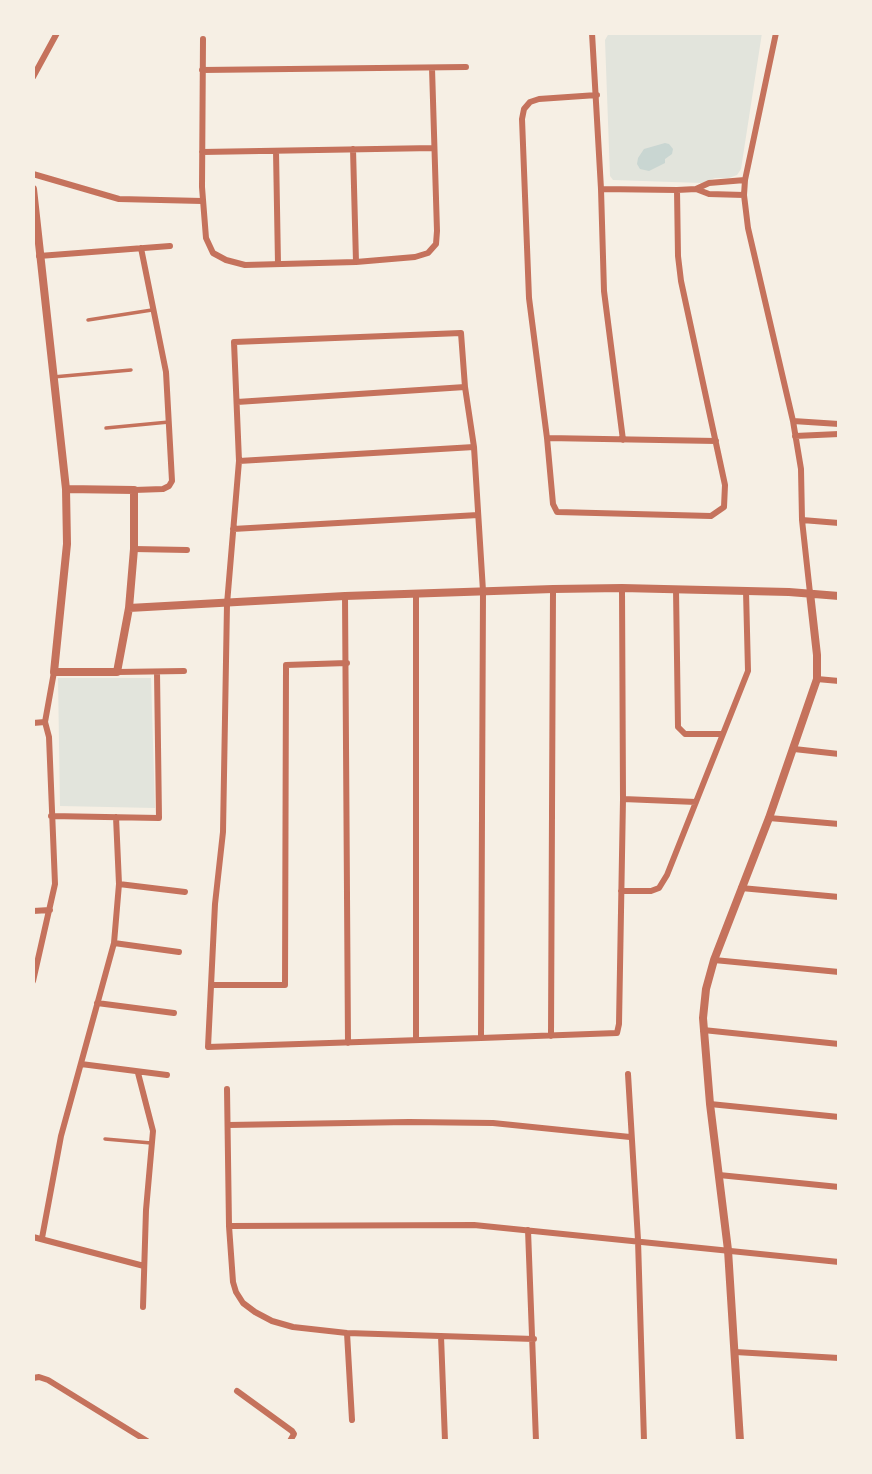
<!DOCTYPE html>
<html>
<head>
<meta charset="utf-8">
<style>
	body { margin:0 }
	#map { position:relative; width:872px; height:1474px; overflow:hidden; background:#f6efe4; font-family:Figtree,sans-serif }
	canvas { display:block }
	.frame { position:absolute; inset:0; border:35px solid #f6efe4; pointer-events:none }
</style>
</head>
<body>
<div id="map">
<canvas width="872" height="1474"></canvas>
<div class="frame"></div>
</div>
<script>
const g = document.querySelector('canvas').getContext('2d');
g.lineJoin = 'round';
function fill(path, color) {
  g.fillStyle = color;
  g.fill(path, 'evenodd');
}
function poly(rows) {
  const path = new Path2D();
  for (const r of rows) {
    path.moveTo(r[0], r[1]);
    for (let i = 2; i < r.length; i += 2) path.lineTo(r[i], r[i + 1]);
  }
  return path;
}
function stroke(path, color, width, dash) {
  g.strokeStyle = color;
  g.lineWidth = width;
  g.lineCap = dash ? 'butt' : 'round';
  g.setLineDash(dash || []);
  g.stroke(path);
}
const green = poly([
	[609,33,762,33,741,169,737,175,729,178,715,178,702,183,613,180,610,176,605,40],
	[58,678,151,678,155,808,60,806]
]);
const water = poly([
	[665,143,669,144,673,149,672,154,665,159,665,163,649,171,640,169,637,164,638,158,644,149]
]);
const service = poly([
	[88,320,152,310],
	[53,377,131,370],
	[106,428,169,422],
	[105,1139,151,1143]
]);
const minor = poly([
	[592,33,601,189,604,291,623,440],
	[776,33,745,180,744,195,748,228,793,421,801,469,802,520,810,593],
	[203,39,202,187,206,238,213,253,226,260,245,265,356,262,415,257,428,253,436,244,437,231,432,68],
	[202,70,466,67],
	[33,77,57,33],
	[597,95,539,99,530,102,524,109,522,119,529,298,547,438,553,504,557,512,711,516,724,507,725,485,681,281,678,256,677,190],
	[353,149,356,262],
	[276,151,278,264],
	[202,152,434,148],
	[33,174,119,199,202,201],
	[601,189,677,190,696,189,709,183,745,180],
	[696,189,709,194,744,195],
	[39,256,170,246],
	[237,402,465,387],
	[793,421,839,424],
	[795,436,839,434],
	[547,438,716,441],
	[239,461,474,447],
	[134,490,163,489,169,486,172,481,166,372,141,248],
	[802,520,839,523],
	[233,529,478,515],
	[134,549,187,550],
	[676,589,678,727,685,734,721,734],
	[416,593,416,1040],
	[345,596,348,1043],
	[117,672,184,671],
	[817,679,839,681],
	[33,723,45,722],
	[794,749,839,754],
	[623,799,696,802],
	[51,816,159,818,157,672],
	[769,818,839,824],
	[119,884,185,892],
	[741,888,839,897],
	[621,891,651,891,659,888,667,875,748,671,746,591],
	[33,911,50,910],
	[114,943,179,952],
	[714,960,839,972],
	[33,981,55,884,49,737,45,722,54,672],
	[211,985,285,985,286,665,347,663],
	[97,1003,174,1013],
	[703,1030,839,1044],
	[551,1036,553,589],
	[481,1038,483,591,474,447,465,387,461,333,234,342,239,461,227,604,223,832,215,904,208,1047,481,1038,617,1033,619,1024,623,799,622,588],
	[81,1064,167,1075],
	[138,1073,153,1131,146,1210,143,1307],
	[628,1074,638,1240,644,1441],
	[227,1089,229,1226,233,1282,236,1292,243,1303,255,1312,272,1321,293,1327,347,1333,534,1339],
	[710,1104,839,1117],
	[228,1125,409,1122,493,1123,630,1137],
	[719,1175,839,1187],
	[229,1226,474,1225,839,1262],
	[528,1230,536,1441],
	[33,1237,144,1266],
	[42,1238,61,1136,114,943,119,884,116,817],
	[347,1333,352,1420],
	[441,1336,445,1441],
	[735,1352,839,1358],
	[33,1378,39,1377,48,1380,147,1441],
	[237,1391,292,1431,294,1434,290,1441]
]);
const tertiary = poly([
	[33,189,66,489,67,544,54,672,117,672,129,608,134,549,134,490,66,489],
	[129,608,345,596,553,589,622,588,789,592,839,596],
	[740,1441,728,1250,710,1104,703,1018,706,989,714,960,769,818,817,679,817,655,810,593]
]);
fill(green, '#e2e4dc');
fill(water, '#c9d6d2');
stroke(service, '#c5725c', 3.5);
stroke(minor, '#c5725c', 6);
stroke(tertiary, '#c5725c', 8);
</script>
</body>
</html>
